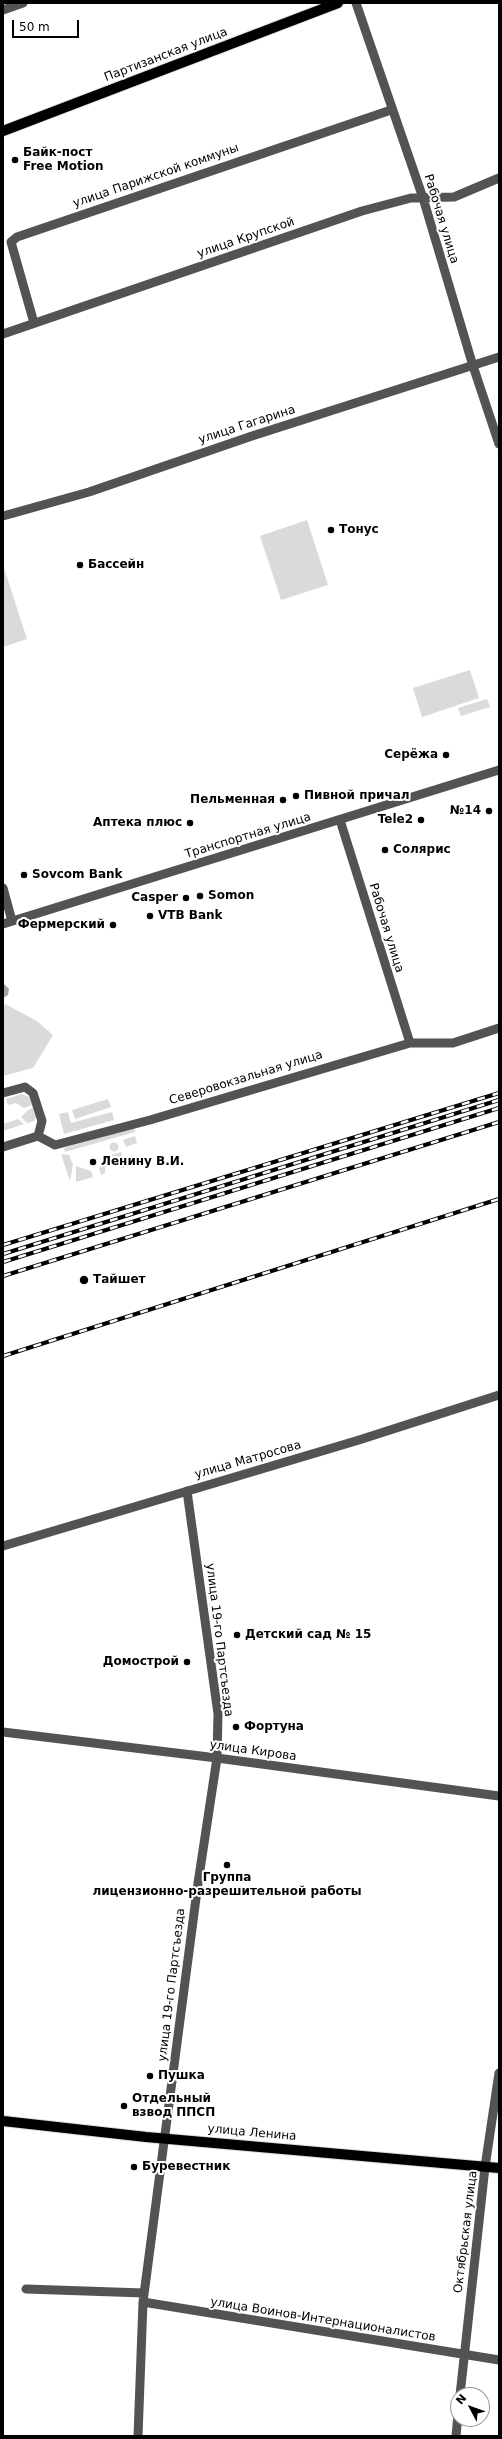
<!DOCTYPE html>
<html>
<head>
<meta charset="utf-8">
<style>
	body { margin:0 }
	#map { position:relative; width:502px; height:2439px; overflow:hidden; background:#fff; font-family:"DejaVu Sans",sans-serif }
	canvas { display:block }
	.frame { position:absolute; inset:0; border:4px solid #000; pointer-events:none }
	.north { position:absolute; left:450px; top:2387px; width:40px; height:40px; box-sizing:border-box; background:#fff; border:1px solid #999; border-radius:50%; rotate:311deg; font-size:11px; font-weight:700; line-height:16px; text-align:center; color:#000 }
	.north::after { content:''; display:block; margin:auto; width:14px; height:18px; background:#000; clip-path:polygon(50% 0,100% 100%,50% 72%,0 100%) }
	.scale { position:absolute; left:12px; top:20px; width:67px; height:18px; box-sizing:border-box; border:2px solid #000; border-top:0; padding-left:5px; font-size:12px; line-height:14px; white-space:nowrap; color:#000; -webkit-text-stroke:3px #fff; paint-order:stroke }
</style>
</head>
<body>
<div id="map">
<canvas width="502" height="2439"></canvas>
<div class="frame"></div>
<div class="north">N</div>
<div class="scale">50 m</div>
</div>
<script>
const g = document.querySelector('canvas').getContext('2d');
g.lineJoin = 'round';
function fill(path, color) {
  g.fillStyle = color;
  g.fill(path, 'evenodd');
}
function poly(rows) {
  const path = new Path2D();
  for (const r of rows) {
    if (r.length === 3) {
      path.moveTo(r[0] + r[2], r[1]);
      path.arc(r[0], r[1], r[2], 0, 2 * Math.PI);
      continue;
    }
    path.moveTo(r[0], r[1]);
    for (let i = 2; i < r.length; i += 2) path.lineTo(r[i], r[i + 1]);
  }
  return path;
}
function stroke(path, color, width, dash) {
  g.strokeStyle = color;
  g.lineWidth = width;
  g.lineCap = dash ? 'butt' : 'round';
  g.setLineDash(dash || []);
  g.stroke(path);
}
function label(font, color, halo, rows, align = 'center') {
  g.font = font + ' "DejaVu Sans",sans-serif';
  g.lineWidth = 4;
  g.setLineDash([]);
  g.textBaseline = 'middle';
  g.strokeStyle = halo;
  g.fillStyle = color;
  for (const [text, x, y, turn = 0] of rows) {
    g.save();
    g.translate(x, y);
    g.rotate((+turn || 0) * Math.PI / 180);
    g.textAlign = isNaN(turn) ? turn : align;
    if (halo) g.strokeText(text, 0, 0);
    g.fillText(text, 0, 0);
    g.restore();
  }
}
const green = poly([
	[307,520,328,585,281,600,260,536],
	[3,565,27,639,3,647],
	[470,670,479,698,422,717,413,688],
	[487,699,490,707,461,716,458,708],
	[5,1004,37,1021,53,1035,33,1068,3,1076,3,1005],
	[22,1094,29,1097,32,1105,24,1108,16,1103,8,1105,6,1099],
	[108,1099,111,1107,75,1119,72,1110],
	[33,1108,36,1118,34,1121,27,1123,21,1117,28,1110],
	[68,1112,71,1123,112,1112,114,1120,64,1134,59,1114],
	[18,1119,24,1124,3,1131,3,1124],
	[134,1128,135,1132,65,1152,64,1148],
	[135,1136,137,1143,126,1147,123,1140],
	[114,1147,4.5],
	[121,1152,125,1167,122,1168,113,1162,111,1155],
	[61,1154,69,1155,73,1165,70,1181],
	[106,1155,109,1163,105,1167,105,1173,101,1175,99,1168,104,1162,103,1157],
	[76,1166,91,1171,93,1177,76,1182]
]);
const water = poly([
	[3,983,9,989,8,995,3,998]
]);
const minor = poly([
	[356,3,423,198,473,366,499,444],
	[3,10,23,3],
	[34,323,11,242,17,237,391,110],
	[3,334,362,211,411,198,454,197,499,178],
	[3,516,89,492,252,436,499,357],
	[340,820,410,1043],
	[3,888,12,921],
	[3,924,499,770],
	[3,1093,25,1087,33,1093,42,1121,38,1136],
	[3,1147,38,1136,55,1145,150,1120,410,1043,453,1043,499,1028],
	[3,1546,359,1440,499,1395],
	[3,1732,217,1758,499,1796],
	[26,2289,144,2293],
	[143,2302,499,2360],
	[460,2395,485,2167,499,2073],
	[138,2436,143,2302,198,1883,217,1758,218,1714,187,1491],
	[456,2436,458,2415]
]);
const major = poly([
	[3,131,338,3],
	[3,2121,146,2137,499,2168]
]);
const rail = poly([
	[3,1245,499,1093],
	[3,1254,499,1100],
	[3,1262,499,1108],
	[3,1276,499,1122],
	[3,1356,499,1199]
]);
const markers = [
	[15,160,4,"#000"],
	[331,530,4,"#000"],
	[80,565,4,"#000"],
	[446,755,4,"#000"],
	[296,796,4,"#000"],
	[283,800,4,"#000"],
	[489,811,4,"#000"],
	[421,820,4,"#000"],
	[190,823,4,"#000"],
	[385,850,4,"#000"],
	[24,875,4,"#000"],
	[200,896,4,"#000"],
	[186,898,4,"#000"],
	[150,916,4,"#000"],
	[113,925,4,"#000"],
	[93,1162,4,"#000"],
	[84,1280,5,"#000"],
	[237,1635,4,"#000"],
	[187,1662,4,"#000"],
	[236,1727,4,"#000"],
	[227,1865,4,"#000"],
	[150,2076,4,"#000"],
	[124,2106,4,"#000"],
	[134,2167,4,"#000"]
];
const streetNames = [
	["Партизанская улица",166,55,-21],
	["улица Парижской коммуны",156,176,-19],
	["Рабочая улица",441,219,73],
	["улица Крупской",246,238,-19],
	["улица Гагарина",247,425,-18],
	["Транспортная улица",248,836,-17],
	["Рабочая улица",386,928,73],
	["Северовокзальная улица",246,1078,-17],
	["улица Матросова",248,1460,-16],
	["улица 19-го Партсъезда",219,1640,83],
	["улица Кирова",253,1751,8],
	["улица 19-го Партсъезда",172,1985,-83],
	["улица Ленина",252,2133,5],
	["Октябрьская улица",466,2232,-83],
	["улица Воинов-Интернационалистов",323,2320,9]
];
const poiNames = [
	["Байк-пост",23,153],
	["Free Motion",23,167],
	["Тонус",339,530],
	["Бассейн",88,565],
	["Серёжа",438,755,"right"],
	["Пивной причал",304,796],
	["Пельменная",275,800,"right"],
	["№14",481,811,"right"],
	["Tele2",413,820,"right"],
	["Аптека плюс",182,823,"right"],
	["Солярис",393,850],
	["Sovcom Bank",32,875],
	["Somon",208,896],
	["Casper",178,898,"right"],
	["VTB Bank",158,916],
	["Фермерский",105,925,"right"],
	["Ленину В.И.",101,1162],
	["Тайшет",93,1280],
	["Детский сад № 15",245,1635],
	["Домострой",179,1662,"right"],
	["Фортуна",244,1727],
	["Группа",227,1878,"center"],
	["лицензионно-разрешительной работы",227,1892,"center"],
	["Пушка",158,2076],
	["Отдельный",132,2099],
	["взвод ППСП",132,2113],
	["Буревестник",142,2167]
];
fill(green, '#dadada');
fill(water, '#a1a1a1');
stroke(major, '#dbdbdb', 12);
stroke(minor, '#535353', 9);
stroke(major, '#000', 10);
stroke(rail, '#000', 4);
stroke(rail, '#fff', 2.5, [8]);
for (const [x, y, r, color] of markers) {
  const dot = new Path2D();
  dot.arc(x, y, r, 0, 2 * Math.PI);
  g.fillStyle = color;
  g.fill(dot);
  stroke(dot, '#fff', 1.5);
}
label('12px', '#000', '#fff', streetNames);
label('bold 12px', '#000', '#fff', poiNames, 'left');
</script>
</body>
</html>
